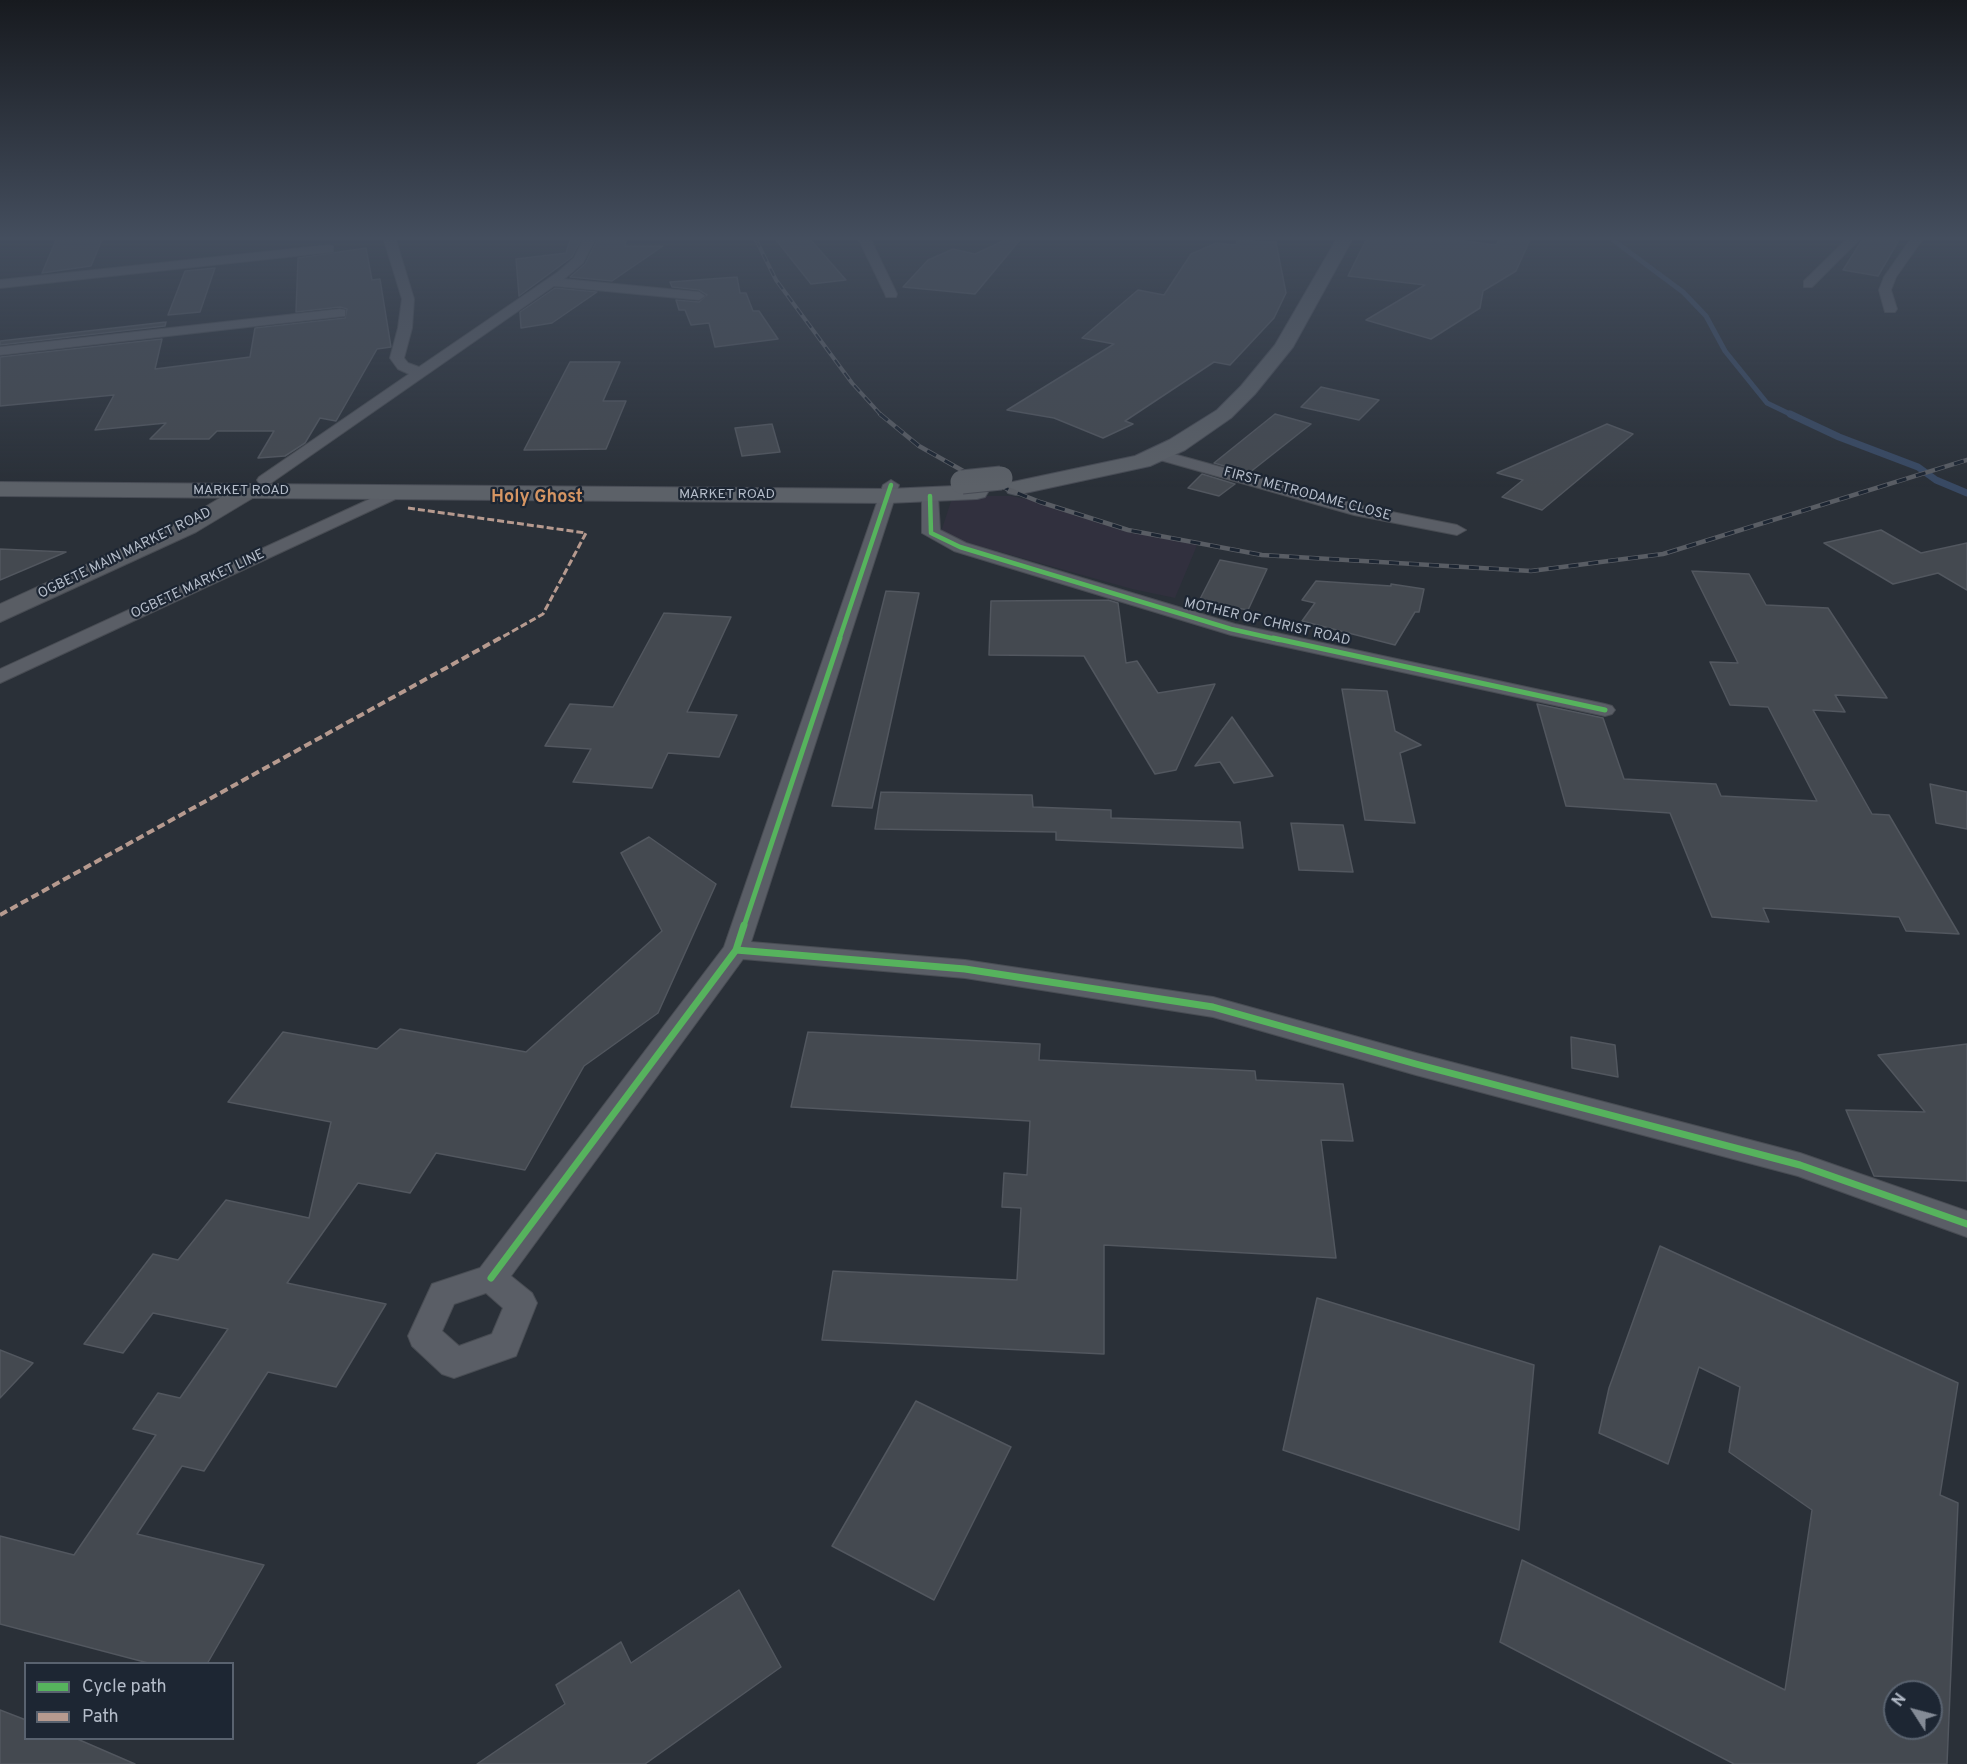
<!DOCTYPE html>
<html>
<head>
<meta charset="utf-8">
<style>
	body { margin:0 }
	#map { position:relative; width:1967px; height:1764px; overflow:hidden; background:#2a3038; font-family:Overpass,sans-serif }
	canvas { display:block }
	.legend { position:absolute; left:24px; top:1662px; width:210px; height:78px; box-sizing:border-box; background:#1d2633; border:2px solid #59626f; margin:0; padding:8px 10px; list-style:none; font-size:18px; color:#b4bcc9 }
	.legend li { display:flex; align-items:center; gap:12px; height:30px }
	.legend b { width:30px; border:2px solid #59626f }
	.north { position:absolute; left:1883px; top:1680px; width:60px; height:60px; box-sizing:border-box; background:#1d2633; border:2px solid #59626f; border-radius:50%; rotate:306deg; font-size:16px; font-weight:700; line-height:24px; text-align:center; color:#b4bcc9 }
	.north::after { content:''; display:block; margin:auto; width:21px; height:27px; background:#848b96; clip-path:polygon(50% 0,100% 100%,50% 72%,0 100%) }
</style>
</head>
<body>
<div id="map">
<canvas width="1967" height="1764"></canvas>
<ul class="legend">
<li><b style="height:8px;background:#56b35d"></b>Cycle path</li>
<li><b style="height:8px;background:#b69a8f"></b>Path</li>
</ul>
<div class="north">N</div>
</div>
<script>
const g = document.querySelector('canvas').getContext('2d');
g.lineJoin = 'round';
function fill(path, color) {
  g.fillStyle = color;
  g.fill(path, 'evenodd');
}
function poly(rows) {
  const path = new Path2D();
  for (const r of rows) {
    path.moveTo(r[0], r[1]);
    for (let i = 2; i < r.length; i += 2) path.lineTo(r[i], r[i + 1]);
  }
  return path;
}
function stroke(path, color, width, dash) {
  g.strokeStyle = color;
  g.lineWidth = width;
  g.lineCap = dash ? 'butt' : 'round';
  g.setLineDash(dash || []);
  g.stroke(path);
}
function label(font, color, halo, rows, align = 'center') {
  g.font = font + ' Overpass,sans-serif';
  g.lineWidth = 4.5;
  g.setLineDash([]);
  g.textBaseline = 'middle';
  g.strokeStyle = halo;
  g.fillStyle = color;
  for (const [text, x, y, turn = 0] of rows) {
    g.save();
    g.translate(x, y);
    g.rotate((+turn || 0) * Math.PI / 180);
    g.textAlign = isNaN(turn) ? turn : align;
    if (halo) g.strokeText(text, 0, 0);
    g.fillText(text, 0, 0);
    g.restore();
  }
}
const medical = poly([
	[961,496,1011,496,1037,501,1116,527,1198,543,1175,598,1132,589,940,535,952,498]
]);
const streamFar1 = poly([
	[1613,240,1683,292,1706,316,1725,351,1767,403,1794,416]
]);
const stream = poly([
	[1790,414,1839,437,1918,467,1936,480,1967,493]
]);
const building = poly([
	[56,240,102,240,91,266,42,273,56,240],
	[570,240,581,240,572,257,519,296,516,259,566,253,570,240],
	[597,240,626,240,625,246,663,246,612,281,570,277,585,264,597,240],
	[776,240,811,240,846,280,811,284,776,240],
	[1005,240,1020,240,975,294,903,287,928,260,953,249,975,254,1005,240],
	[1237,240,1276,242,1286,293,1274,318,1230,365,1214,362,1125,421,1133,424,1103,438,1054,418,1007,410,1114,344,1082,338,1138,290,1164,295,1191,254,1216,243,1236,245,1237,240],
	[1366,240,1458,240,1496,245,1499,240,1530,240,1516,271,1483,291,1480,308,1431,339,1366,320,1425,285,1348,276,1366,240],
	[1862,240,1899,240,1878,276,1843,270,1862,240],
	[366,248,372,280,380,279,391,347,377,349,336,421,320,418,305,443,285,456,258,458,274,431,217,431,209,439,150,439,166,423,95,430,114,395,0,406,0,357,162,339,155,369,250,357,255,328,345,318,347,309,340,307,296,312,298,258,366,248],
	[215,268,200,312,168,315,185,271,215,268],
	[737,277,740,293,746,293,753,311,759,311,778,339,715,347,709,323,691,325,685,310,679,310,676,300,699,302,707,295,699,290,672,287,670,282,737,277],
	[555,288,597,292,552,323,521,328,520,312,555,288],
	[166,322,165,326,0,345,0,341,166,322],
	[570,362,620,362,603,401,626,401,606,449,524,450,570,362],
	[1321,387,1379,400,1359,420,1301,407,1321,387],
	[1275,414,1311,424,1249,473,1214,463,1275,414],
	[772,424,780,452,742,456,735,428,772,424],
	[1607,424,1633,434,1542,510,1502,497,1523,480,1497,473,1607,424],
	[1202,474,1235,484,1219,496,1188,488,1202,474],
	[1881,530,1921,553,1967,543,1967,590,1938,573,1893,584,1824,543,1881,530],
	[0,549,66,552,0,580,0,549],
	[1220,560,1267,569,1248,610,1199,601,1220,560],
	[1692,571,1749,574,1766,605,1828,608,1887,698,1835,695,1845,712,1813,710,1872,814,1889,815,1959,934,1906,931,1899,917,1763,908,1769,922,1712,917,1670,813,1566,806,1537,704,1603,718,1624,779,1716,784,1721,796,1817,801,1768,707,1730,705,1710,662,1738,663,1692,571],
	[1316,581,1391,586,1391,584,1424,589,1419,612,1415,612,1395,645,1302,621,1315,603,1302,600,1316,581],
	[886,591,919,593,872,808,832,806,886,591],
	[1108,600,1118,603,1126,663,1137,661,1158,693,1215,684,1176,770,1155,774,1084,656,989,655,991,601,1108,600],
	[664,613,731,617,687,712,737,715,719,757,668,753,652,788,573,782,591,749,545,746,570,704,613,707,664,613],
	[1342,689,1387,691,1395,731,1421,745,1400,753,1415,823,1365,820,1342,689],
	[1232,717,1273,776,1234,783,1220,762,1195,766,1232,717],
	[1930,784,1967,792,1967,829,1936,823,1930,784],
	[881,792,1032,795,1033,807,1111,810,1111,818,1240,822,1243,848,1056,840,1056,832,875,829,881,792],
	[1291,823,1343,825,1353,872,1299,870,1291,823],
	[649,837,716,884,658,1013,584,1066,525,1170,436,1153,410,1193,358,1183,287,1283,386,1304,336,1387,268,1372,204,1471,182,1466,137,1534,264,1565,207,1664,152,1664,0,1624,0,1536,74,1555,156,1435,133,1429,158,1393,180,1398,228,1329,153,1313,123,1353,84,1344,153,1254,178,1260,226,1200,309,1218,331,1122,228,1102,283,1032,377,1049,400,1029,526,1052,662,931,621,853,649,837],
	[808,1032,1040,1044,1039,1060,1255,1071,1256,1080,1343,1084,1353,1141,1321,1140,1336,1258,1104,1245,1104,1354,822,1340,833,1271,1017,1280,1021,1208,1002,1207,1004,1173,1027,1175,1030,1121,791,1107,808,1032],
	[1571,1037,1615,1045,1618,1077,1572,1068,1571,1037],
	[1967,1044,1967,1181,1874,1176,1846,1110,1925,1112,1878,1055,1967,1044],
	[1660,1246,1958,1383,1940,1495,1958,1503,1947,1764,1734,1764,1500,1642,1522,1560,1785,1690,1812,1510,1729,1452,1740,1387,1699,1367,1668,1464,1599,1433,1609,1388,1660,1246],
	[1895,1692,1931,1692,1931,1728,1895,1728,1895,1692],
	[1317,1298,1534,1365,1519,1530,1283,1450,1317,1298],
	[0,1350,33,1363,0,1398,0,1350],
	[916,1401,1011,1447,934,1600,832,1546,916,1401],
	[739,1590,781,1667,645,1764,477,1764,565,1704,556,1685,621,1642,631,1663,739,1590],
	[0,1710,26,1720,26,1738,75,1738,135,1764,0,1764,0,1710]
]);
const street = poly([
	[384,240,396,240,414,299,412,328,404,358,408,363,419,367,558,272,574,258,583,240,595,240,583,263,564,279,699,292,705,296,699,300,554,286,271,483,259,483,257,480,259,477,409,374,398,369,390,358,398,328,402,299,384,240],
	[859,240,871,240,897,294,896,297,886,297,885,294,859,240],
	[1846,240,1859,240,1812,287,1804,287,1804,281,1846,240],
	[1910,240,1922,240,1896,277,1891,290,1897,309,1895,312,1885,312,1879,290,1884,277,1910,240],
	[329,245,333,246,333,252,0,288,0,280,329,245],
	[340,309,345,310,345,316,0,355,0,347,340,309],
	[1159,450,1362,506,1457,525,1466,530,1457,535,1354,515,1153,458,1151,455,1159,450],
	[891,480,899,485,751,942,965,960,1213,997,1416,1053,1800,1153,1967,1211,1967,1237,1798,1176,1416,1075,1213,1017,965,978,743,959,511,1276,532,1293,537,1303,516,1356,454,1378,442,1374,412,1346,408,1336,432,1284,480,1268,724,947,883,485,891,480],
	[486,1293,503,1308,492,1334,459,1346,442,1331,454,1304,486,1293],
	[396,487,402,488,404,492,402,496,0,683,0,669,396,487],
	[930,491,938,496,940,530,966,543,1235,624,1605,704,1612,706,1615,710,1612,714,1605,716,1231,635,954,551,922,533,922,496,930,491]
]);
const secondary = poly([
	[248,484,256,486,259,491,256,496,196,532,0,622,0,604,180,522,240,486,248,484]
]);
const primary = poly([
	[1336,240,1352,240,1293,347,1255,394,1231,418,1185,450,1150,466,1016,495,1008,493,1005,488,1008,483,1135,456,1169,440,1217,410,1241,386,1275,345,1336,240],
	[0,482,888,489,977,485,985,487,988,492,985,497,977,499,888,503,0,496,0,482]
]);
const railFar1 = poly([
	[756,240,776,280,852,383,882,416]
]);
const rail = poly([
	[880,414,919,446,965,472,1040,502,1128,530,1262,555,1531,571,1663,554,1967,460]
]);
const primaryBridge = poly([
	[962,482,1001,478]
]);
const quietFar1 = poly([
	[408,508,586,533,543,614,497,640]
]);
const quiet = poly([
	[0,915,500,638]
]);
const cyclewayFar2 = poly([
	[930,496,931,533,960,547,1231,629,1280,640],
	[839,640,891,485]
]);
const cyclewayFar1 = poly([
	[1273,638,1605,710],
	[744,926,840,638]
]);
const cycleway = poly([
	[736,950,965,969,1213,1007,1416,1064,1800,1165,1967,1224],
	[491,1278,736,950,744,925]
]);
const farStreetnames = [
	["MARKET ROAD",241,491],
	["MARKET ROAD",727,495],
	["FIRST METRODAME CLOSE",1307,495,15],
	["OGBETE MAIN MARKET ROAD",125,554,-26],
	["OGBETE MARKET LINE",198,585,-25],
	["MOTHER OF CHRIST ROAD",1267,623,13]
];
const farDistrictnames = [
	["Holy Ghost",537,498]
];
fill(medical, '#31303e');
stroke(streamFar1, '#384963', 5);
stroke(stream, '#384963', 7);
fill(building, '#444950');
stroke(building, '#52575f', 1.5);
stroke(street, '#484c53', 2);
stroke(secondary, '#484c53', 2);
stroke(primary, '#484c55', 2);
fill(street, '#5a5e66');
fill(secondary, '#595d64');
fill(primary, '#5c6168');
stroke(railFar1, '#595d64', 4);
stroke(rail, '#595d64', 4.5);
stroke(railFar1, '#1d2633', 2, [8]);
stroke(rail, '#1d2633', 3, [10]);
stroke(primaryBridge, '#484c55', 25, []);
stroke(primaryBridge, '#5c6168', 23);
stroke(quietFar1, '#b69a8f', 3, [7, 3]);
stroke(quiet, '#b69a8f', 4, [8, 4]);
stroke(cyclewayFar2, '#56b35d', 4.5);
stroke(cyclewayFar1, '#56b35d', 5);
stroke(cycleway, '#56b35d', 7);
const sky = g.createLinearGradient(0, 0, 0, 487);
sky.addColorStop(0, '#171a1f');
sky.addColorStop(0.49, '#444e5e');
sky.addColorStop(1, '#444e5e00');
g.fillStyle = sky;
g.fillRect(0, 0, 1967, 487);
label('14px', '#b4bcc9', '#1d2633', farStreetnames);
label('bold 18px', '#d59563', '#1d2633', farDistrictnames);
</script>
</body>
</html>
